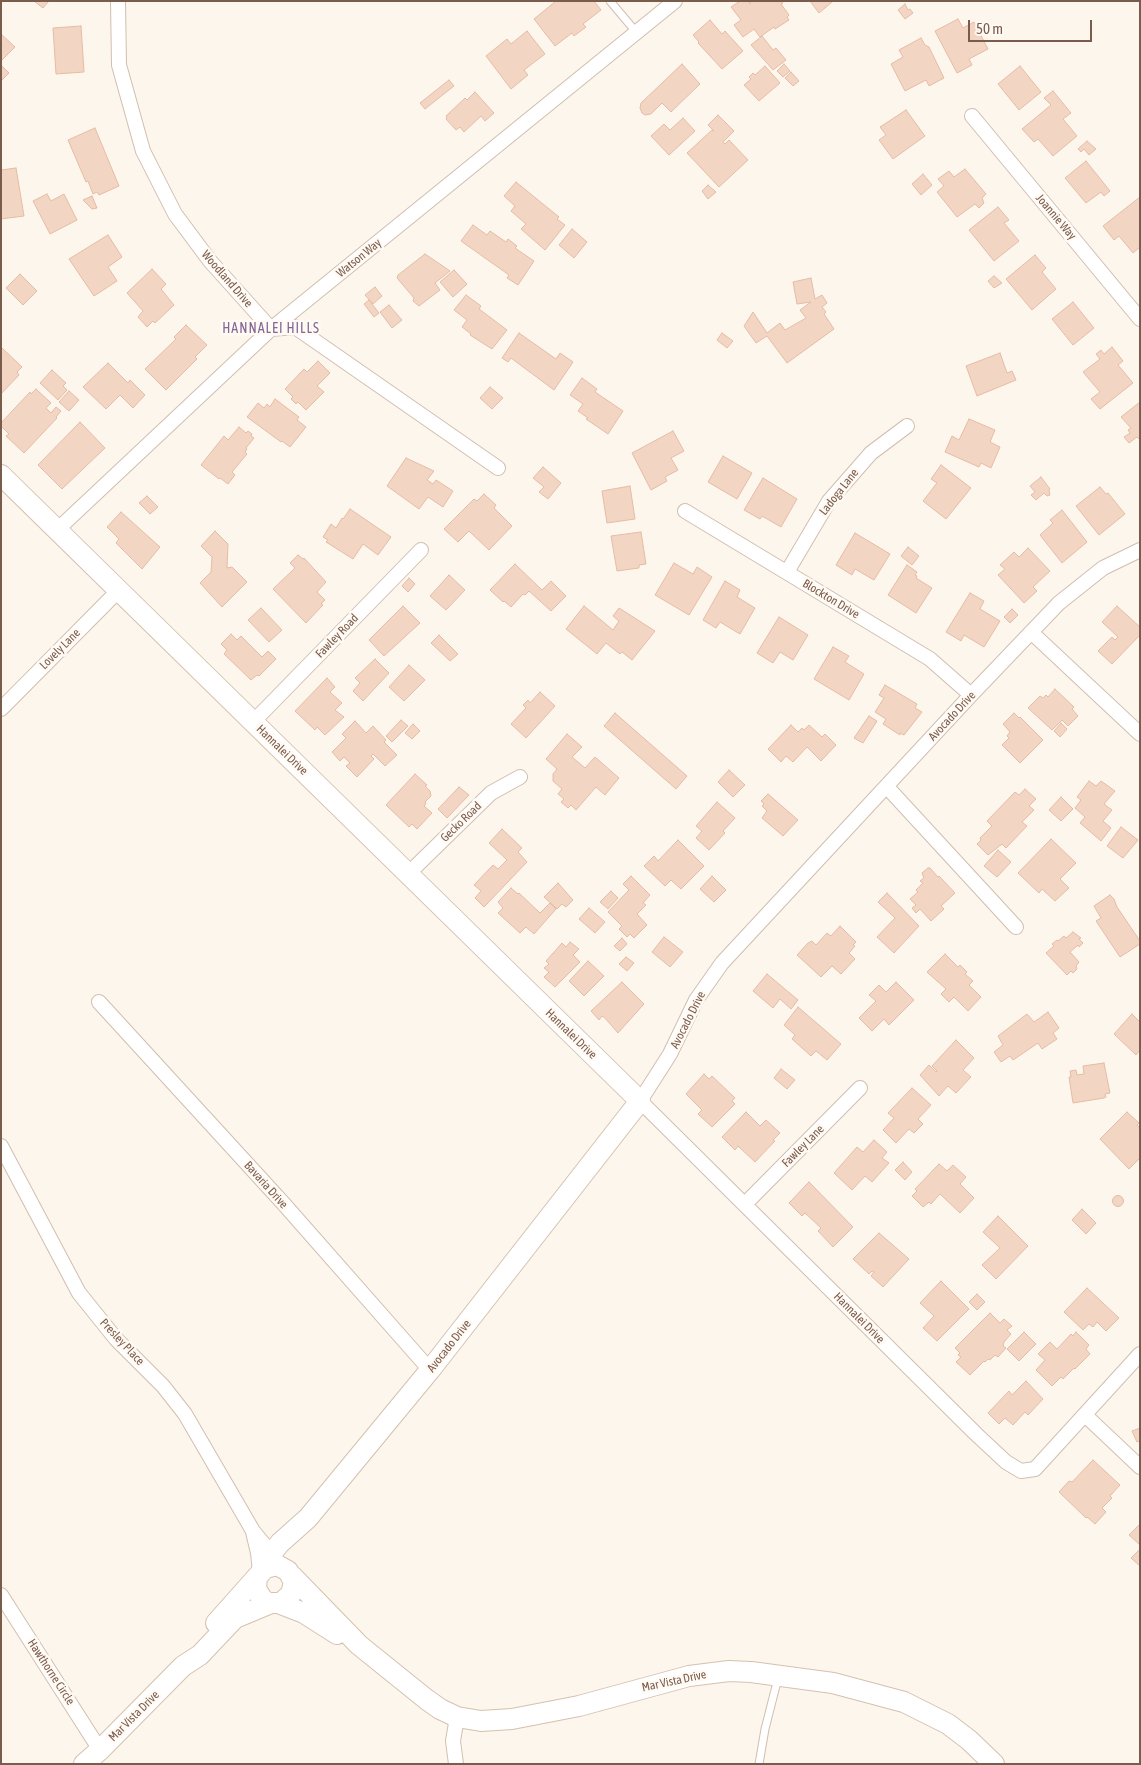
<!DOCTYPE html>
<html>
<head>
<meta charset="utf-8">
<style>
	body { margin:0 }
	#map { position:relative; width:1141px; height:1765px; overflow:hidden; background:#fdf6ec; font-family:"Asap Condensed",sans-serif }
	canvas { display:block }
	.frame { position:absolute; inset:0; border:2px solid #7a5c4d; pointer-events:none }
	.scale { position:absolute; left:968px; top:20px; width:124px; height:22px; box-sizing:border-box; border:2px solid #7a5c4d; border-top:0; padding-left:6px; font-size:15px; line-height:18px; white-space:nowrap; color:#7a5c4d; -webkit-text-stroke:4px #fffaf3; paint-order:stroke }
</style>
</head>
<body>
<div id="map">
<canvas width="1141" height="1765"></canvas>
<div class="frame"></div>
<div class="scale">50 m</div>
</div>
<script>
const g = document.querySelector('canvas').getContext('2d');
g.lineJoin = 'round';
function fill(path, color) {
  g.fillStyle = color;
  g.fill(path, 'evenodd');
}
function poly(rows) {
  const path = new Path2D();
  for (const r of rows) {
    if (r.length === 3) {
      path.moveTo(r[0] + r[2], r[1]);
      path.arc(r[0], r[1], r[2], 0, 2 * Math.PI);
      continue;
    }
    path.moveTo(r[0], r[1]);
    for (let i = 2; i < r.length; i += 2) path.lineTo(r[i], r[i + 1]);
  }
  return path;
}
function stroke(path, color, width, dash) {
  g.strokeStyle = color;
  g.lineWidth = width;
  g.lineCap = dash ? 'butt' : 'round';
  g.setLineDash(dash || []);
  g.stroke(path);
}
function label(font, color, halo, rows, align = 'center') {
  g.font = font + ' "Asap Condensed",sans-serif';
  g.lineWidth = 5;
  g.setLineDash([]);
  g.textBaseline = 'middle';
  g.strokeStyle = halo;
  g.fillStyle = color;
  for (const [text, x, y, turn = 0] of rows) {
    g.save();
    g.translate(x, y);
    g.rotate((+turn || 0) * Math.PI / 180);
    g.textAlign = isNaN(turn) ? turn : align;
    if (halo) g.strokeText(text, 0, 0);
    g.fillText(text, 0, 0);
    g.restore();
  }
}
const building = poly([
	[34,1,49,1,43,8,34,1],
	[556,1,594,1,601,10,583,24,586,27,574,36,572,33,555,46,534,19,556,1],
	[740,1,748,1,750,4,750,1,781,1,783,3,781,4,789,15,787,17,789,20,775,29,774,27,760,37,754,29,743,37,734,25,741,20,731,7,740,1],
	[810,1,832,1,832,2,819,13,810,1],
	[905,4,908,10,910,9,913,13,905,19,898,10,905,4],
	[958,19,963,28,974,22,988,49,969,59,972,65,957,73,935,31,958,19],
	[710,20,722,34,725,31,743,51,722,69,698,43,699,42,693,35,710,20],
	[81,26,84,72,56,74,53,28,81,26],
	[527,31,545,54,524,70,528,75,511,89,486,56,507,39,511,44,527,31],
	[1,34,15,47,1,61,1,34],
	[762,36,773,50,776,48,786,60,773,70,751,45,762,36],
	[921,38,925,45,929,47,944,78,929,86,926,80,905,91,891,64,903,57,899,50,921,38],
	[682,64,700,84,671,112,662,103,651,114,645,115,642,113,640,108,641,103,682,64],
	[784,64,790,71,783,77,777,71,784,64],
	[1,65,9,73,1,81,1,65],
	[765,66,780,83,759,101,744,85,751,79,749,77,753,73,755,75,765,66],
	[1020,66,1041,92,1019,110,998,84,1020,66],
	[791,72,799,81,793,86,785,78,791,72],
	[449,80,454,86,425,109,420,103,449,80],
	[1053,91,1071,113,1063,119,1077,136,1053,156,1038,139,1034,142,1022,129,1051,105,1044,98,1053,91],
	[475,92,494,113,485,121,481,116,464,132,460,127,456,130,446,119,447,118,446,116,465,98,467,100,475,92],
	[906,110,925,136,893,159,879,140,886,135,880,127,906,110],
	[718,115,734,131,723,142,725,144,729,140,748,160,719,187,687,153,712,130,714,131,708,125,718,115],
	[683,118,695,131,669,155,651,136,664,124,670,130,683,118],
	[95,128,119,186,99,195,97,192,93,194,88,181,86,182,68,140,95,128],
	[1087,141,1096,149,1089,155,1084,149,1081,152,1078,149,1087,141],
	[1086,161,1110,191,1104,196,1101,192,1086,203,1065,178,1086,161],
	[16,168,24,216,1,219,1,170,16,168],
	[965,169,986,194,982,198,984,203,979,208,975,204,957,217,937,192,944,186,938,179,949,171,954,177,965,169],
	[923,174,932,185,921,195,912,184,923,174],
	[516,182,559,217,557,219,565,225,545,250,521,229,526,224,511,211,515,206,504,196,516,182],
	[708,185,716,192,708,199,702,191,708,185],
	[47,194,51,201,64,194,77,220,50,234,33,201,47,194],
	[92,196,97,208,92,209,83,200,92,196],
	[1140,197,1140,247,1133,253,1119,236,1114,240,1103,226,1140,197],
	[998,207,1009,220,1004,223,1019,241,994,261,969,230,998,207],
	[473,225,487,235,490,231,506,242,508,239,517,246,515,248,534,261,518,285,507,278,509,275,461,241,473,225],
	[572,229,587,242,574,258,559,245,572,229],
	[108,235,122,257,108,267,117,281,94,296,69,259,108,235],
	[425,254,450,271,435,283,440,290,419,306,413,301,414,298,397,278,398,275,425,254],
	[1035,255,1046,268,1042,272,1056,289,1032,310,1006,279,1035,255],
	[152,269,166,284,161,289,174,305,155,323,153,321,147,327,138,317,143,311,127,293,152,269],
	[454,270,467,284,453,297,440,282,454,270],
	[20,274,37,291,23,305,6,288,20,274],
	[994,276,1002,283,994,288,988,281,994,276],
	[811,278,815,299,822,295,827,303,822,307,826,312,824,314,834,329,787,363,767,336,756,343,744,326,753,312,767,333,780,323,785,330,806,318,800,310,811,302,797,304,793,282,811,278],
	[375,287,382,296,373,304,365,295,375,287],
	[466,295,481,306,479,309,507,330,492,349,470,335,471,334,462,327,467,320,454,310,466,295],
	[369,300,379,313,374,317,364,304,369,300],
	[1073,302,1094,328,1073,345,1052,319,1073,302],
	[389,305,402,320,392,328,380,312,389,305],
	[186,325,207,345,195,357,197,359,166,390,145,369,176,339,174,337,186,325],
	[519,333,556,359,560,353,573,362,554,390,511,358,508,362,502,358,519,333],
	[722,333,733,341,727,348,717,340,722,333],
	[1,347,22,367,17,372,19,375,1,394,1,347],
	[1112,347,1123,361,1118,365,1133,383,1100,409,1091,399,1100,392,1083,372,1100,359,1096,354,1101,350,1104,354,1112,347],
	[1000,353,1007,373,1012,371,1016,380,977,396,966,366,1000,353],
	[318,361,330,373,317,386,324,392,306,410,298,402,296,404,291,399,293,397,285,389,304,369,307,372,318,361],
	[108,363,128,383,130,380,145,395,133,408,120,395,106,409,83,387,108,363],
	[52,370,66,383,63,386,67,390,58,400,40,383,52,370],
	[582,378,597,389,595,392,623,411,608,434,586,419,588,418,578,411,583,404,570,395,582,378],
	[490,387,503,398,492,409,480,398,490,387],
	[36,389,51,403,46,408,51,413,56,407,61,411,56,417,57,418,24,453,6,436,9,434,1,426,1,423,30,392,31,394,36,389],
	[69,391,79,400,69,411,59,402,69,391],
	[275,399,299,417,297,420,306,427,290,447,282,441,281,442,247,417,258,403,264,408,267,404,270,407,275,399],
	[1140,402,1140,440,1137,437,1129,443,1124,437,1130,433,1128,430,1131,428,1121,417,1140,402],
	[969,419,995,430,990,442,1000,447,991,468,981,463,979,467,945,452,952,436,959,440,969,419],
	[80,422,105,448,62,489,38,465,80,422],
	[239,427,246,433,248,431,252,434,251,436,254,438,246,448,247,449,245,452,247,454,232,472,235,475,228,484,220,478,219,479,201,465,224,436,228,440,239,427],
	[673,431,684,451,671,458,678,470,665,477,667,481,651,490,632,453,673,431],
	[723,456,752,473,737,499,708,482,723,456],
	[406,458,434,471,427,480,433,484,436,480,453,491,443,507,428,497,419,509,387,486,406,458],
	[941,465,971,488,946,519,923,501,937,483,931,479,941,465],
	[543,467,561,483,548,499,539,492,544,487,533,478,543,467],
	[1041,477,1050,489,1049,490,1050,495,1047,496,1044,493,1036,500,1031,495,1035,492,1030,486,1041,477],
	[763,478,797,499,781,527,762,516,760,519,744,510,763,478],
	[630,486,635,519,607,523,602,491,630,486],
	[1100,487,1106,494,1108,493,1125,514,1099,535,1076,506,1100,487],
	[484,494,496,505,494,508,512,526,489,550,469,531,458,542,444,529,474,499,477,501,484,494],
	[147,496,158,507,150,514,139,503,147,496],
	[350,509,391,537,378,555,363,544,353,559,326,542,328,540,323,537,331,524,336,528,342,518,343,519,350,509],
	[1062,510,1087,542,1062,563,1040,535,1053,523,1050,520,1062,510],
	[121,512,160,547,142,569,116,543,119,539,107,527,121,512],
	[215,531,228,544,227,568,232,567,247,582,222,607,200,583,211,572,212,557,201,546,215,531],
	[641,532,646,564,639,565,639,568,617,571,611,536,641,532],
	[855,533,890,554,874,580,855,569,852,575,836,565,855,533],
	[908,547,919,556,912,565,901,556,908,547],
	[1028,548,1050,571,1033,587,1037,591,1024,603,998,575,1005,569,1000,565,1014,552,1019,557,1028,548],
	[298,555,303,559,304,558,326,582,317,592,325,600,321,604,323,605,306,623,273,589,295,568,290,563,298,555],
	[674,563,693,574,697,567,712,577,689,615,655,595,674,563],
	[515,564,542,590,551,581,566,596,551,611,529,591,525,595,523,594,511,607,504,601,503,602,490,590,515,564],
	[907,565,917,572,915,575,917,576,916,578,932,588,916,613,888,595,907,565],
	[449,575,465,590,446,610,430,596,449,575],
	[409,578,415,584,408,592,402,586,409,578],
	[725,581,740,590,737,597,755,608,740,634,720,622,716,628,703,620,725,581],
	[970,593,984,601,980,609,1000,621,984,647,964,635,961,641,946,632,970,593],
	[403,606,420,623,384,656,369,640,403,606],
	[584,606,613,630,619,621,613,616,619,608,655,631,632,660,622,652,620,654,606,643,597,654,566,629,584,606],
	[1117,606,1140,627,1140,635,1112,664,1098,651,1112,637,1115,640,1118,637,1102,622,1117,606],
	[261,608,282,630,269,642,248,620,261,608],
	[1012,609,1018,615,1010,623,1004,617,1012,609],
	[779,617,808,635,793,660,780,652,773,663,757,653,779,617],
	[231,634,237,640,241,636,262,657,268,651,276,659,259,676,257,675,251,680,224,654,227,650,221,644,231,634],
	[439,635,458,654,450,661,431,643,439,635],
	[833,647,849,656,845,662,864,674,849,700,814,679,833,647],
	[375,659,389,673,363,701,353,691,360,683,355,678,375,659],
	[409,665,425,680,404,701,389,687,409,665],
	[327,678,335,687,330,692,342,703,335,710,344,717,325,735,317,727,315,730,295,711,327,678],
	[885,685,917,704,915,708,922,712,904,735,900,733,900,735,883,724,886,719,875,712,884,698,879,695,885,685],
	[1055,689,1074,707,1072,709,1078,716,1068,726,1062,720,1052,730,1028,708,1040,696,1043,698,1046,695,1048,697,1055,689],
	[540,692,555,706,526,738,511,724,526,708,523,705,528,700,530,703,540,692],
	[615,713,687,776,676,789,604,726,615,713],
	[1014,713,1019,718,1020,717,1043,740,1020,763,1002,745,1009,738,1007,736,1010,732,1003,724,1014,713],
	[869,716,877,721,863,743,854,738,869,716],
	[401,720,408,726,392,742,386,736,401,720],
	[355,721,366,733,373,726,386,740,384,742,397,755,385,766,373,754,371,756,374,759,357,777,346,766,350,763,344,757,340,761,332,752,346,738,342,734,355,721],
	[1061,723,1067,729,1060,737,1054,731,1061,723],
	[413,724,420,731,412,739,405,733,413,724],
	[791,725,798,732,802,728,804,730,809,725,822,737,825,734,836,745,821,761,807,747,793,762,786,756,781,762,768,749,791,725],
	[567,734,582,747,572,757,585,768,595,757,619,778,605,795,596,787,576,810,571,805,568,808,561,802,564,799,558,794,562,789,553,781,553,774,557,769,546,759,567,734],
	[729,770,745,785,733,797,718,782,729,770],
	[415,774,427,785,425,786,430,791,431,796,425,802,426,804,424,806,432,813,417,829,412,824,409,827,386,805,415,774],
	[1089,781,1096,786,1101,781,1115,791,1104,804,1112,810,1103,821,1111,828,1101,841,1080,823,1085,817,1075,808,1081,800,1077,797,1089,781],
	[459,787,469,795,447,818,438,809,459,787],
	[1025,789,1036,799,1029,806,1034,810,1022,822,1027,826,1006,848,1002,844,988,855,977,844,981,840,980,838,992,826,987,821,1015,792,1019,795,1025,789],
	[768,794,798,820,783,836,762,818,767,811,762,806,764,804,761,801,768,794],
	[1061,797,1073,809,1061,821,1049,810,1061,797],
	[717,802,735,818,723,831,725,833,709,850,696,838,702,831,696,826,717,802],
	[1121,827,1138,840,1123,858,1107,846,1121,827],
	[502,829,522,848,518,852,527,862,484,907,475,898,481,891,474,885,493,865,498,869,507,860,489,843,502,829],
	[1051,839,1076,863,1060,879,1069,888,1055,901,1042,889,1039,893,1018,873,1051,839],
	[678,840,704,866,681,889,671,880,665,886,644,866,654,856,658,861,678,840],
	[998,850,1011,862,997,877,984,866,998,850],
	[928,868,930,868,938,877,939,876,955,893,941,906,944,909,931,921,920,909,916,913,912,908,916,905,910,899,918,892,916,890,923,883,920,881,924,878,922,873,928,868],
	[631,876,650,895,643,903,646,905,637,914,647,925,634,938,630,934,627,937,619,929,622,926,608,912,629,890,623,884,631,876],
	[712,876,726,890,714,902,700,889,712,876],
	[558,883,573,900,566,907,562,904,557,909,544,897,558,883],
	[511,888,518,894,519,893,540,913,550,903,556,909,534,934,526,927,520,933,498,913,503,908,498,902,511,888],
	[611,891,618,898,608,909,600,902,611,891],
	[887,893,919,926,894,953,877,937,895,918,878,902,887,893],
	[1110,895,1114,899,1117,907,1140,941,1140,944,1120,957,1096,921,1101,918,1094,906,1110,895],
	[589,908,605,922,595,933,579,919,589,908],
	[840,926,856,942,853,945,855,946,849,953,855,959,841,974,832,966,821,977,797,955,808,943,812,941,816,945,827,933,831,936,840,926],
	[1073,932,1081,938,1079,939,1083,943,1079,947,1078,945,1070,952,1079,962,1076,966,1077,969,1073,973,1071,971,1067,975,1046,953,1054,946,1052,944,1057,940,1058,941,1064,936,1066,938,1073,932],
	[664,937,683,952,670,967,652,952,664,937],
	[622,938,627,944,620,951,614,946,622,938],
	[570,942,579,949,573,955,580,962,555,987,544,977,549,972,544,968,549,964,546,961,562,943,566,947,570,942],
	[945,954,958,967,960,965,967,972,965,974,973,981,969,985,981,997,968,1011,954,997,949,1002,941,994,946,989,927,972,945,954],
	[626,957,634,963,627,971,619,964,626,957],
	[588,961,604,976,584,996,569,981,588,961],
	[767,974,798,1000,791,1009,780,999,773,1008,753,991,767,974],
	[622,982,644,1004,618,1033,604,1017,602,1016,599,1020,591,1011,622,982],
	[896,982,914,1000,889,1025,884,1019,872,1031,859,1018,876,1001,869,995,879,985,886,992,896,982],
	[798,1007,841,1044,827,1060,816,1051,811,1056,792,1039,795,1035,784,1025,798,1007],
	[1048,1012,1059,1028,1053,1033,1057,1039,1042,1049,1038,1043,1013,1060,1010,1056,1001,1062,994,1052,1003,1045,998,1036,1027,1014,1034,1022,1048,1012],
	[1132,1014,1140,1022,1140,1052,1139,1051,1136,1055,1114,1034,1132,1014],
	[956,1040,974,1058,963,1070,971,1077,956,1093,948,1086,939,1096,920,1075,929,1065,936,1072,937,1071,932,1066,956,1040],
	[1104,1063,1110,1093,1105,1094,1106,1097,1104,1098,1073,1103,1069,1077,1071,1077,1070,1071,1076,1070,1077,1075,1084,1074,1083,1066,1104,1063],
	[781,1069,795,1080,787,1089,774,1078,781,1069],
	[704,1074,709,1079,712,1076,735,1098,732,1101,735,1104,712,1127,698,1114,702,1110,686,1094,704,1074],
	[912,1088,931,1105,918,1119,923,1124,914,1133,909,1129,896,1143,883,1130,894,1118,888,1113,912,1088],
	[746,1112,760,1126,766,1120,780,1133,773,1140,775,1141,755,1162,738,1146,735,1150,722,1137,746,1112],
	[1127,1112,1139,1123,1137,1125,1140,1128,1140,1158,1129,1169,1100,1139,1127,1112],
	[874,1140,887,1152,882,1158,889,1163,872,1182,865,1176,852,1190,834,1173,857,1147,863,1152,874,1140],
	[903,1162,912,1172,905,1180,895,1170,903,1162],
	[939,1164,947,1171,953,1165,966,1177,960,1184,974,1198,960,1213,940,1194,931,1204,929,1202,923,1207,912,1196,917,1191,915,1189,939,1164],
	[809,1182,853,1227,833,1247,818,1231,821,1228,805,1213,802,1216,789,1203,809,1182],
	[1118,1201,5.5],
	[1082,1209,1096,1223,1086,1234,1072,1220,1082,1209],
	[998,1216,1028,1246,996,1279,982,1265,1000,1248,983,1232,998,1216],
	[879,1233,909,1259,883,1287,871,1276,874,1272,872,1271,869,1274,853,1259,879,1233],
	[941,1281,969,1309,937,1341,923,1328,934,1316,920,1303,941,1281],
	[1087,1288,1119,1318,1106,1331,1097,1322,1093,1327,1089,1324,1083,1330,1064,1312,1087,1288],
	[977,1294,985,1302,977,1310,969,1302,977,1294],
	[990,1313,1000,1323,1004,1319,1012,1326,1007,1330,1011,1334,1004,1342,1003,1346,1006,1348,998,1357,995,1355,990,1360,988,1359,985,1362,984,1361,970,1375,956,1362,961,1357,958,1355,960,1353,955,1348,990,1313],
	[1024,1332,1036,1344,1019,1361,1007,1349,1024,1332],
	[1076,1332,1089,1345,1086,1349,1090,1354,1075,1369,1074,1368,1063,1379,1061,1377,1052,1386,1036,1370,1045,1360,1038,1354,1050,1342,1057,1349,1071,1334,1073,1336,1076,1332],
	[1026,1381,1043,1399,1028,1415,1025,1412,1013,1425,1005,1418,999,1424,988,1413,1009,1391,1012,1395,1026,1381],
	[1140,1428,1140,1441,1137,1442,1132,1431,1140,1428],
	[1093,1460,1120,1485,1110,1496,1112,1498,1102,1508,1106,1512,1095,1524,1087,1517,1086,1518,1059,1492,1069,1481,1072,1482,1093,1460],
	[1140,1524,1140,1545,1129,1535,1140,1524],
	[1140,1549,1140,1566,1131,1558,1140,1549]
]);
const lane = poly([
	[610,1,637,33],
	[759,1764,765,1729,778,1678]
]);
const street = poly([
	[118,1,119,65,143,151,175,214,210,261,271,329,295,327,498,468],
	[972,116,1140,319],
	[685,511,930,659,971,695],
	[57,530,271,329,675,1],
	[1140,550,1103,568,1059,603,971,695,722,963,696,1000,670,1054,640,1101,976,1434,1006,1462,1021,1471,1035,1469,1140,1354],
	[787,572,829,501,871,453,907,426],
	[1031,632,1140,734],
	[1,709,119,590],
	[253,722,421,550],
	[887,787,1016,927],
	[408,874,491,793,520,777],
	[99,1002,283,1203,430,1370],
	[1,1146,79,1293,116,1339,163,1386,185,1414,253,1531,276,1559],
	[745,1204,860,1088],
	[1085,1415,1140,1467],
	[253,1532,258,1553,260,1572],
	[1,1595,100,1750],
	[456,1764,453,1741,457,1717]
]);
const secondary = poly([
	[1,475,640,1101,430,1370,308,1518,280,1543,272,1553,265,1568],
	[292,1576,359,1645,426,1699,440,1709,457,1717,481,1721,512,1719,579,1706,689,1676,729,1671,751,1672,833,1683,904,1702,948,1724,969,1740,994,1764],
	[278,1603,304,1613,337,1634],
	[216,1623,265,1568,277,1565,288,1571,294,1582,291,1594,281,1603,269,1603,263,1600,256,1589,257,1577],
	[84,1764,100,1750,183,1666,200,1655,235,1618,271,1603]
]);
const streetNames = [
	["Joannie Way",1056,217,50],
	["Watson Way",359,258,-39],
	["Woodland Drive",227,279,49],
	["Ladoga Lane",839,492,-52],
	["Blockton Drive",831,599,31],
	["Fawley Road",337,636,-46],
	["Lovely Lane",60,649,-45],
	["Avocado Drive",952,716,-47],
	["Hannalei Drive",282,750,44],
	["Gecko Road",461,822,-44],
	["Avocado Drive",688,1020,-63],
	["Hannalei Drive",571,1034,44],
	["Fawley Lane",803,1146,-45],
	["Bavaria Drive",266,1185,48],
	["Hannalei Drive",859,1318,45],
	["Presley Place",122,1342,47],
	["Avocado Drive",449,1346,-52],
	["Hawthorne Circle",51,1672,57],
	["Mar Vista Drive",674,1681,-12],
	["Mar Vista Drive",134,1716,-45]
];
const neighbourhoodNames = [
	["HANNALEI HILLS",271,329]
];
fill(building, '#f3d5c3');
stroke(building, '#e6bba3', 1);
stroke(lane, '#d1beb0', 9);
stroke(street, '#d1beb0', 16);
stroke(secondary, '#d6c0b0', 22);
stroke(lane, '#fff', 7);
stroke(street, '#fff', 14);
stroke(secondary, '#fff', 20);
label('12px', '#7a5c4d', '#fffaf3', streetNames);
g.letterSpacing = '1px';
label('14px', '#846695', '#fffaf3', neighbourhoodNames);
g.letterSpacing = '0px';
</script>
</body>
</html>
